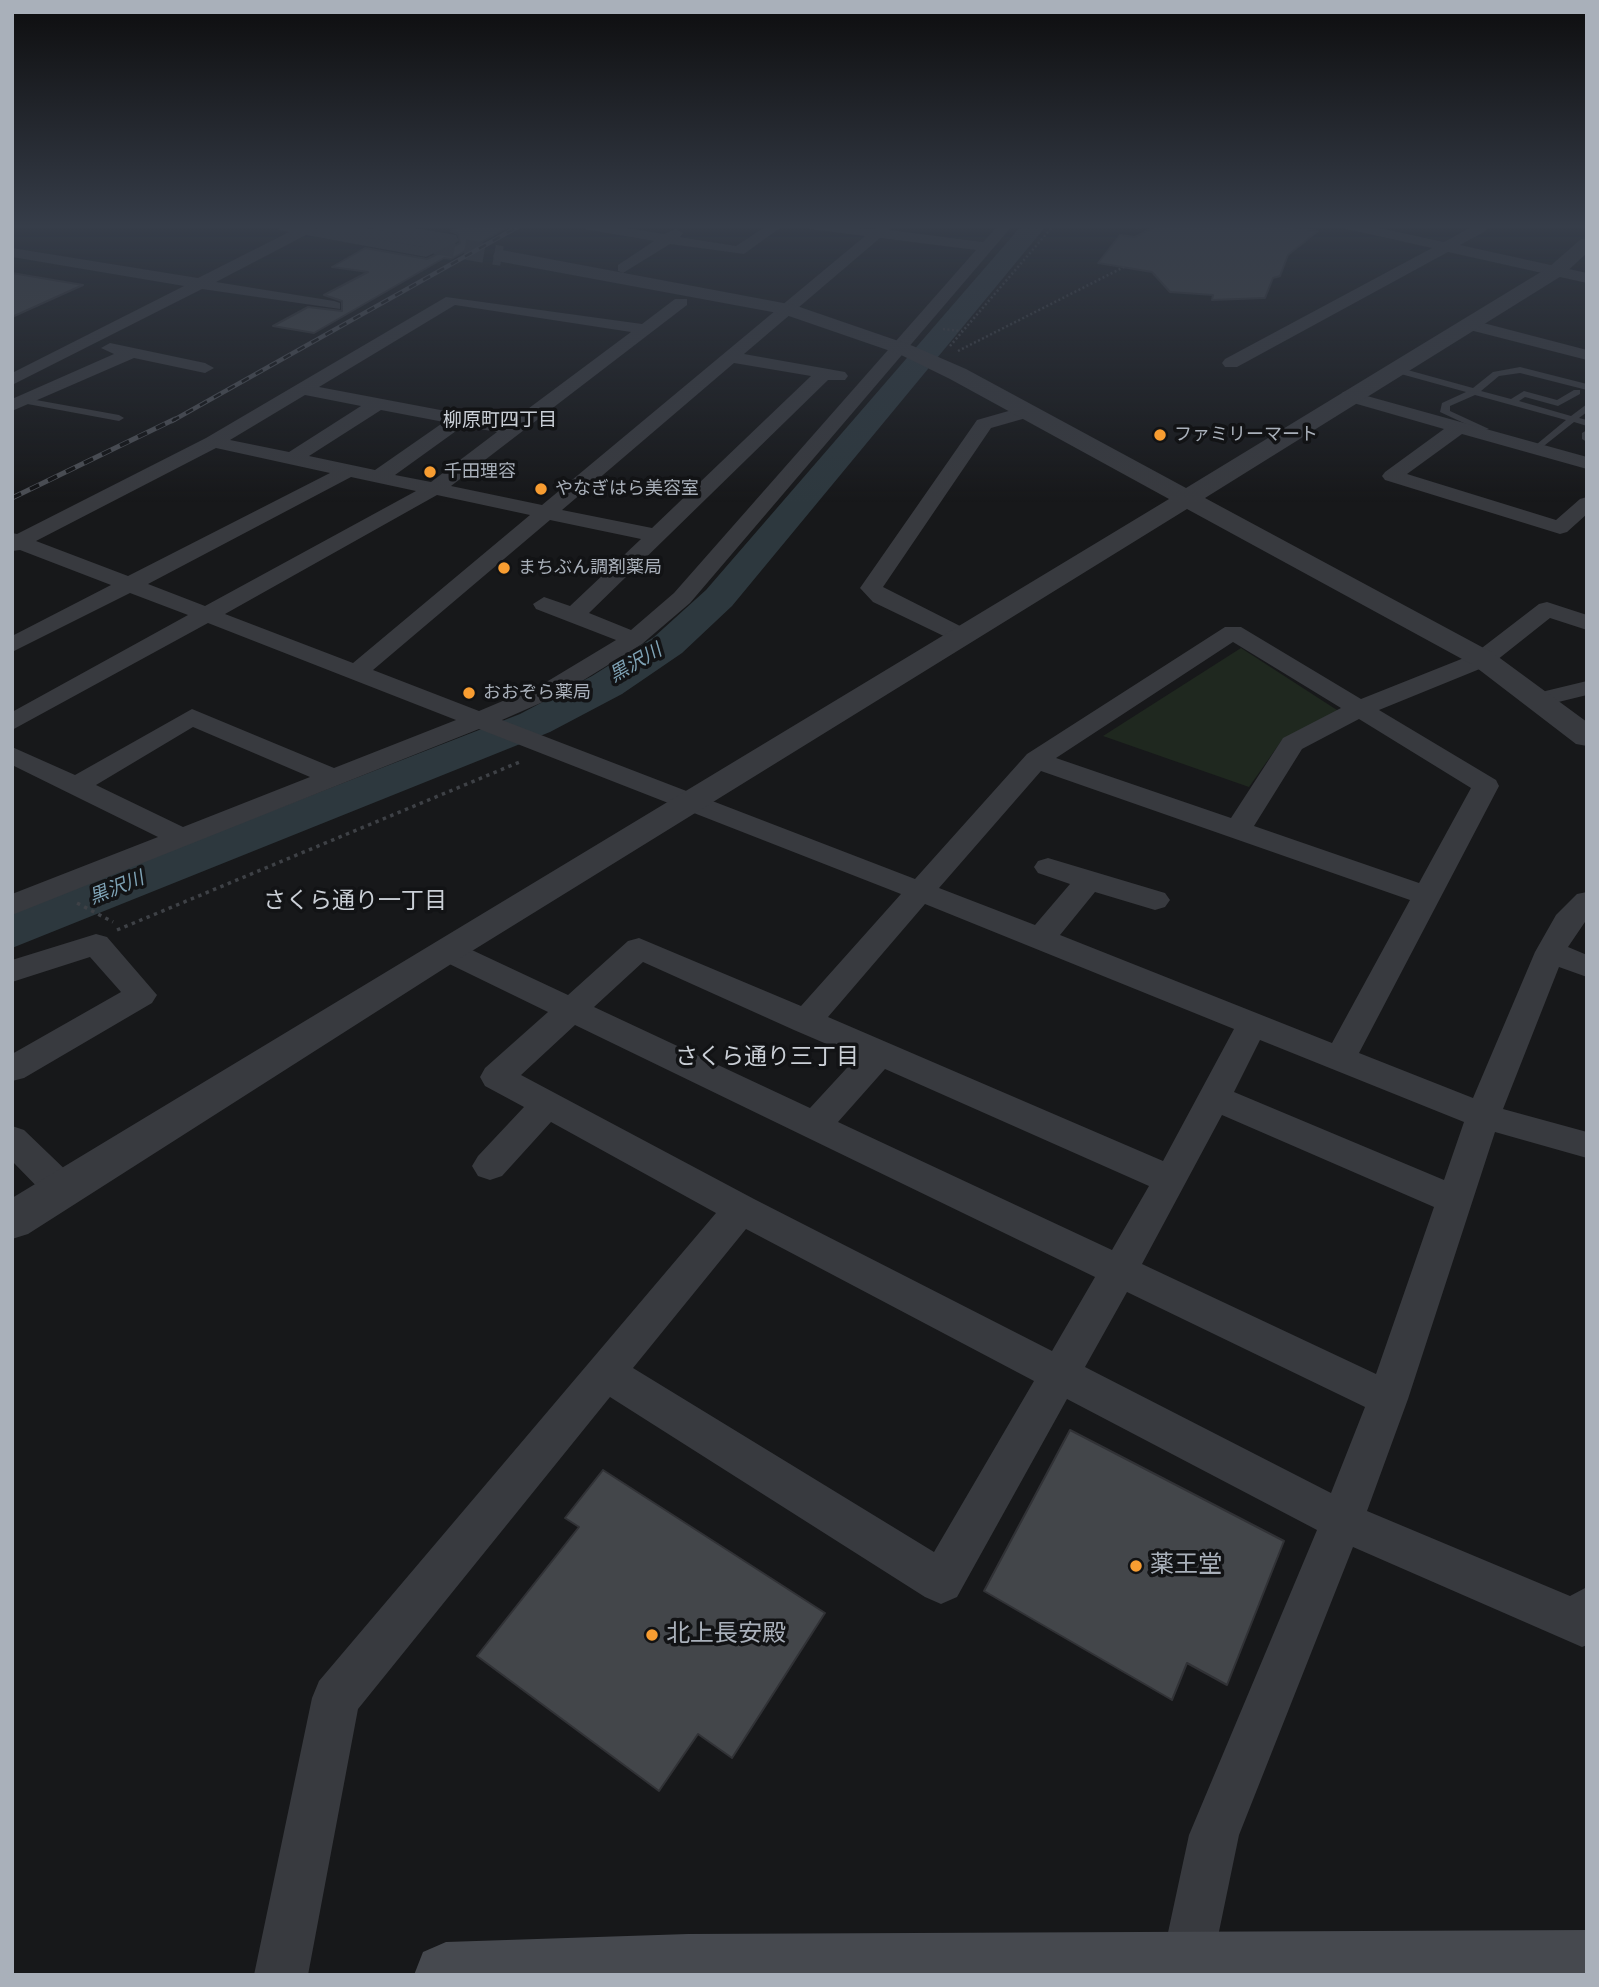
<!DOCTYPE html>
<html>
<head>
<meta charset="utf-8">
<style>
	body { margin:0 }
	#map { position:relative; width:1599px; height:1987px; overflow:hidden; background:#17181a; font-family:Roboto,sans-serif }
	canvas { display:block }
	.frame { position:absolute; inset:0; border:14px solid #a9b0ba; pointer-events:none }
</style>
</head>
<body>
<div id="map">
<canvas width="1599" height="1987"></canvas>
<div class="frame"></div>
</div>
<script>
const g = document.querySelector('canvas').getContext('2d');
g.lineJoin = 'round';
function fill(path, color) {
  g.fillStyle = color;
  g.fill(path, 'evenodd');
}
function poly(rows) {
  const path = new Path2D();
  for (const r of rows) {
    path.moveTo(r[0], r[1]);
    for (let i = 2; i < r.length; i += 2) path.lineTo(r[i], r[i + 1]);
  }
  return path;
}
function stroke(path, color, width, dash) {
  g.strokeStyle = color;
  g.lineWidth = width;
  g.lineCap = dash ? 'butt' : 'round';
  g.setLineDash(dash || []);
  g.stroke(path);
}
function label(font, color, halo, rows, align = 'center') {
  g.font = font + ' Roboto,"Noto Sans JP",sans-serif';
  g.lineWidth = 7;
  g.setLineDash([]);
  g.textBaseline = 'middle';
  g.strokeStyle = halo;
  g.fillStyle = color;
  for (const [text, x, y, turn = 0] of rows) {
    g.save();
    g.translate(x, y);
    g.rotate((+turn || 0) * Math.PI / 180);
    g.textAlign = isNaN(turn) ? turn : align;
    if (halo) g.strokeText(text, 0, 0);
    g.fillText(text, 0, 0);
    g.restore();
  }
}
const green = poly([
	[1241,648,1340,712,1282,740,1249,787,1103,736]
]);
const river = poly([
	[1022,225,1047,225,732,606,682,653,622,694,550,732,12,948,12,912,520,714,592,676,654,637,706,590,1022,225]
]);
const building = poly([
	[465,225,512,225,451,259,444,258,314,333,273,326,308,307,342,311,342,301,324,295,368,272,332,267,365,248,427,259,460,243,458,234,451,231,465,225],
	[1159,225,1279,225,1318,231,1288,255,1280,276,1273,278,1265,298,1212,300,1213,295,1170,292,1152,272,1098,263,1120,235,1135,237,1159,225],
	[12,273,83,285,12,317,12,273],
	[1070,1430,1284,1541,1227,1685,1187,1663,1172,1700,984,1591,1070,1430],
	[603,1470,825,1613,732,1758,698,1734,659,1791,477,1656,579,1527,565,1518,603,1470]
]);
const tertiaryTunnel = poly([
	[435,244,502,256]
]);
const pathFar1 = poly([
	[1138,225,1135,228,1153,227],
	[943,329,962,331],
	[950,346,1054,225],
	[958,351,1124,267]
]);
const path = poly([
	[77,903,113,922],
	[117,930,522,761]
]);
const service = poly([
	[1393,366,1473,388,1493,372,1520,367,1587,384,1587,390,1520,373,1499,376,1481,391,1511,399,1524,391,1557,400,1574,390,1580,390,1580,394,1558,406,1525,397,1519,401,1571,416,1587,404,1587,412,1579,418,1587,420,1587,426,1574,422,1540,449,1535,446,1537,444,1566,420,1475,395,1450,406,1450,411,1489,429,1481,431,1440,412,1442,403,1466,392,1390,371,1390,367,1393,366],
	[25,398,119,415,124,418,119,421,22,403,20,401,25,398],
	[1587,430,1587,442,1582,439,1582,433,1587,430]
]);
const minor = poly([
	[278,225,295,225,424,247,440,241,374,229,367,225,397,225,456,235,459,241,426,257,306,235,216,282,334,301,340,303,340,309,202,289,12,385,12,373,184,286,12,257,12,248,198,278,289,232,279,230,278,225],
	[584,225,607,225,664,234,676,229,683,233,680,237,736,246,768,225,784,225,744,254,670,244,623,273,618,271,618,265,654,241,590,230,585,229,584,225],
	[804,225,874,229,879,225,894,225,889,230,983,242,999,225,1013,225,690,603,642,644,561,694,502,720,915,879,1027,754,1225,627,1241,627,1361,699,1474,654,1539,604,1547,602,1587,615,1587,630,1550,618,1492,664,1379,710,1496,780,1499,786,1359,1053,1473,1098,1535,952,1556,915,1577,894,1587,892,1587,919,1568,947,1587,955,1587,977,1559,967,1503,1109,1587,1132,1587,1158,1495,1132,1408,1399,1367,1511,1570,1596,1587,1587,1587,1645,1582,1647,1566,1640,1353,1547,1239,1835,1210,1975,1166,1975,1161,1965,1189,1835,1317,1530,1067,1399,957,1597,941,1604,925,1597,610,1397,358,1709,308,1975,254,1975,312,1698,319,1681,716,1213,551,1122,502,1176,490,1180,478,1176,472,1166,478,1156,524,1107,485,1086,480,1077,485,1068,548,1012,435,957,431,950,435,943,446,940,457,943,568,995,628,941,639,938,801,1006,901,894,479,729,12,915,12,894,158,837,12,765,12,747,75,775,192,709,334,768,456,720,208,623,12,730,12,712,188,615,130,593,12,652,12,636,111,585,20,550,12,551,12,533,17,534,206,438,446,297,642,324,675,299,687,299,687,305,451,486,542,505,865,236,811,229,804,225],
	[880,238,976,250,674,593,631,630,589,613,828,380,845,380,848,376,845,372,744,354,880,238],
	[455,305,631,332,509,423,319,387,455,305],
	[734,363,811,376,652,528,562,510,734,363],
	[305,395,361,406,289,452,230,440,305,395],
	[381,410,444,422,375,470,309,456,381,410],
	[463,426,497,432,431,482,395,475,463,426],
	[216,448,330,473,128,576,36,541,216,448],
	[351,477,416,491,205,606,148,584,351,477],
	[437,495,530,515,353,663,225,614,437,495],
	[550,520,641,539,570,606,544,597,533,604,536,609,616,640,543,684,479,711,373,670,550,520],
	[1233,642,1341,708,1283,738,1231,818,1056,758,1233,642],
	[1359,719,1471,788,1419,883,1254,826,1302,749,1359,719],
	[193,727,310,777,183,827,96,785,193,727],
	[1041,771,1410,900,1332,1043,1060,935,1095,892,1155,910,1165,907,1170,900,1165,893,1048,858,1038,861,1034,867,1038,873,1070,884,1035,925,939,888,1041,771],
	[925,904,1234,1029,1163,1161,828,1017,925,904],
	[643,962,794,1030,857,1057,810,1108,594,1007,643,962],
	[575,1025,1095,1277,1052,1351,754,1199,521,1075,575,1025],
	[1260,1040,1464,1122,1444,1180,1234,1092,1260,1040],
	[885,1069,1149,1186,1112,1250,838,1122,885,1069],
	[1222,1115,1434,1207,1376,1374,1142,1264,1222,1115],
	[746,1229,1034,1381,934,1552,633,1368,746,1229],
	[1127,1292,1365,1407,1331,1493,1085,1367,1127,1292],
	[1340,225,1365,225,1444,242,1475,225,1489,225,1484,232,1460,245,1587,273,1587,283,1448,252,1237,367,1225,367,1222,363,1225,359,1432,248,1342,228,1340,225],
	[1468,319,1587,350,1587,360,1462,328,1462,320,1468,319],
	[110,343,205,363,214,368,205,373,134,358,12,411,12,399,114,354,101,348,110,343],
	[1349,391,1587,457,1587,469,1462,434,1407,474,1556,520,1580,499,1587,497,1587,514,1567,532,1560,534,1385,480,1382,476,1385,472,1444,429,1343,400,1340,396,1343,392,1349,391],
	[1026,406,1033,408,1035,412,1033,416,991,428,883,587,968,630,972,635,968,640,952,640,873,602,860,588,977,420,1026,406],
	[1587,681,1587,695,1538,707,1529,705,1526,700,1529,695,1587,681],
	[96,934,107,937,157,995,152,1003,24,1078,12,1081,12,1054,121,992,90,957,12,982,12,960,96,934],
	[12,1126,24,1130,75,1179,80,1189,75,1199,62,1203,49,1199,12,1161,12,1126]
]);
const tertiary = poly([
	[311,225,349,225,435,239,444,244,435,249,320,230,311,225],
	[1587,238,1587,253,1563,275,1205,498,1493,653,1587,722,1587,746,1576,744,1473,665,1187,509,459,959,28,1234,12,1239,12,1198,1169,499,950,379,899,354,783,314,502,262,495,260,493,256,495,252,502,250,794,305,913,346,966,369,1186,488,1549,267,1581,239,1587,238]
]);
const secondary = poly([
	[1587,1930,1587,1975,414,1975,423,1952,446,1942,688,1934,1587,1930]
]);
const railFar1 = poly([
	[172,421,521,225]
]);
const rail = poly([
	[12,498,175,419]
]);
const markers = [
	[1160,435,7,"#f89d31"],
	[430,472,7,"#f89d31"],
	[541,489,7,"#f89d31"],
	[504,568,7,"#f89d31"],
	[469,693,7,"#f89d31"],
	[1136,1566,7,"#f89d31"],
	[652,1635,7,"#f89d31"]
];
const farPoinames = [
	["ファミリーマート",1174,435],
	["千田理容",444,472],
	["やなぎはら美容室",555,489],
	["まちぶん調剤薬局",518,568],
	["おおぞら薬局",483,693]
];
const farNeighbourhoodnames = [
	["柳原町四丁目",500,421]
];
const farWaternames = [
	["黒沢川",636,664,-30],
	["黒沢川",117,889,-22]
];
const neighbourhoodNames = [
	["さくら通り一丁目",355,902],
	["さくら通り三丁目",767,1058]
];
const nearPoinames = [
	["薬王堂",1150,1566],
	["北上長安殿",666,1635]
];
fill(green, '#1f281f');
fill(river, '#2d383e');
fill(building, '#43464a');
stroke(building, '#313236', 2);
stroke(tertiaryTunnel, '#34363a', 20, [20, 10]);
stroke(pathFar1, '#3e4146', 2.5, [2, 2.5]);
stroke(path, '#3e4146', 3.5, [3.5, 4.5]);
fill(service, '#383a3f');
fill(minor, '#383a3f');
fill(tertiary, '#383a3f');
fill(secondary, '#46494f');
stroke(railFar1, '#4b4e54', 4.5);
stroke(rail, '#4b4e54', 5);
stroke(railFar1, '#121315', 2.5, [8]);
stroke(rail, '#121315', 3.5, [10]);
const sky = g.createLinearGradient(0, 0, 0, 503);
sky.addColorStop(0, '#0d0d0e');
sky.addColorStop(0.45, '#363d49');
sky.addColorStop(1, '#363d4900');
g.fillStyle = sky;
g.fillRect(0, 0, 1599, 503);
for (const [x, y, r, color] of markers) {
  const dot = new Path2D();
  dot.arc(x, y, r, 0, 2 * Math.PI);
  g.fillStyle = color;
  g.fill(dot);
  stroke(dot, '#121315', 2.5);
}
label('18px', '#a9b0ba', '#121315', farPoinames, 'left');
label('19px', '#cacfd6', '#121315', farNeighbourhoodnames);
label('italic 19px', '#7fa3b6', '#121315', farWaternames);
label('23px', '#cacfd6', '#121315', neighbourhoodNames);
label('24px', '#a9b0ba', '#121315', nearPoinames, 'left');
</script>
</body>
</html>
